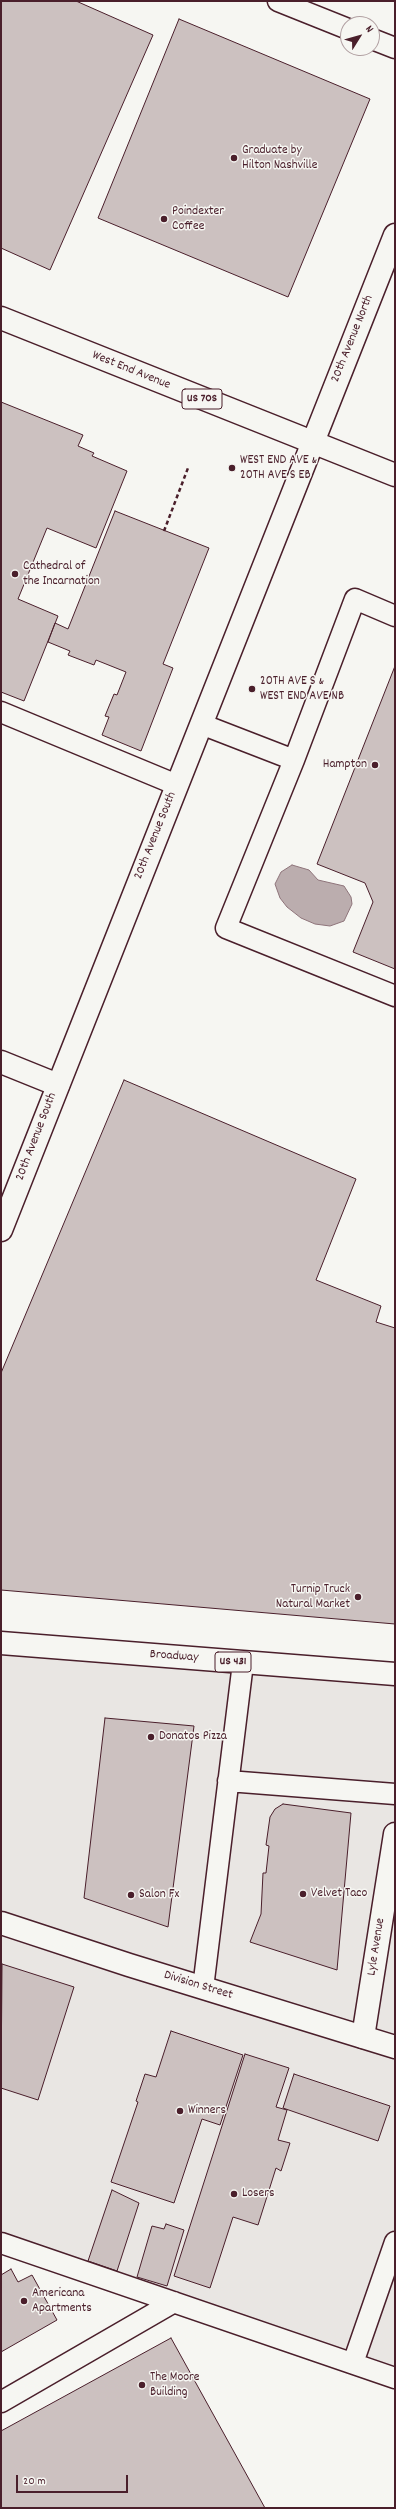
<!DOCTYPE html>
<html>
<head>
<meta charset="utf-8">
<style>
	body { margin:0 }
	#map { position:relative; width:396px; height:2509px; overflow:hidden; background:#f6f6f2; font-family:Dekko,sans-serif }
	canvas { display:block }
	.frame { position:absolute; inset:0; border:2px solid #4a1f2b; pointer-events:none }
	.north { position:absolute; left:340px; top:16px; width:40px; height:40px; box-sizing:border-box; background:#f6f6f2; border:1px solid #b1a0a2; border-radius:50%; rotate:53deg; font-size:11px; font-weight:700; line-height:16px; text-align:center; color:#4a1f2b }
	.north::after { content:''; display:block; margin:auto; width:14px; height:18px; background:#4a1f2b; clip-path:polygon(50% 0,100% 100%,50% 72%,0 100%) }
	.scale { position:absolute; left:16px; top:2475px; width:112px; height:18px; box-sizing:border-box; border:2px solid #4a1f2b; border-top:0; padding-left:5px; font-size:12px; line-height:14px; white-space:nowrap; color:#4a1f2b; -webkit-text-stroke:3px #f6f6f2; paint-order:stroke }
</style>
</head>
<body>
<div id="map">
<canvas width="396" height="2509"></canvas>
<div class="frame"></div>
<div class="north">N</div>
<div class="scale">20 m</div>
</div>
<script>
const g = document.querySelector('canvas').getContext('2d');
g.lineJoin = 'round';
function fill(path, color) {
  g.fillStyle = color;
  g.fill(path, 'evenodd');
}
function poly(rows) {
  const path = new Path2D();
  for (const r of rows) {
    path.moveTo(r[0], r[1]);
    for (let i = 2; i < r.length; i += 2) path.lineTo(r[i], r[i + 1]);
  }
  return path;
}
function stroke(path, color, width, dash) {
  g.strokeStyle = color;
  g.lineWidth = width;
  g.lineCap = dash ? 'butt' : 'round';
  g.setLineDash(dash || []);
  g.stroke(path);
}
function label(font, color, halo, rows, align = 'center') {
  g.font = font + ' Dekko,sans-serif';
  g.lineWidth = 3;
  g.setLineDash([]);
  g.textBaseline = 'middle';
  g.strokeStyle = halo;
  g.fillStyle = color;
  for (const [text, x, y, turn = 0] of rows) {
    g.save();
    g.translate(x, y);
    g.rotate((+turn || 0) * Math.PI / 180);
    g.textAlign = isNaN(turn) ? turn : align;
    if (halo) g.strokeText(text, 0, 0);
    g.fillText(text, 0, 0);
    g.restore();
  }
}
const built = poly([
	[1,1643,395,1674,395,2378,1,2243]
]);
const water = poly([
	[292,865,309,870,318,880,344,886,351,897,352,904,344,921,330,926,315,924,301,918,287,907,280,898,275,884,281,872,292,865]
]);
const building = poly([
	[1,1,76,1,153,35,50,270,1,248,1,1],
	[179,19,370,99,288,297,98,218,179,19],
	[1,402,83,435,78,446,94,453,92,456,127,471,96,548,47,528,18,599,58,616,24,701,1,692,1,402],
	[115,511,209,548,163,664,173,668,141,751,102,735,109,717,105,716,114,694,117,695,126,672,96,660,94,665,68,655,70,651,48,642,55,623,68,629,115,511],
	[395,666,395,969,353,952,373,902,365,883,317,864,395,666],
	[124,1080,356,1179,316,1280,381,1306,376,1322,395,1328,395,1624,1,1590,1,1373,124,1080],
	[105,1718,194,1726,168,1927,84,1898,105,1718],
	[283,1804,351,1813,337,1970,250,1942,261,1914,263,1873,266,1873,269,1846,266,1845,270,1817,275,1809,283,1804],
	[2,1964,74,1987,38,2100,1,2088,2,1964],
	[171,2031,243,2055,220,2125,202,2119,174,2203,111,2182,138,2102,136,2101,145,2074,156,2077,171,2031],
	[245,2054,289,2068,276,2107,287,2110,278,2140,290,2143,281,2171,276,2168,258,2225,233,2217,210,2288,174,2276,245,2054],
	[294,2074,390,2106,378,2141,283,2108,294,2074],
	[112,2190,139,2203,117,2271,88,2261,112,2190],
	[166,2224,184,2230,167,2286,137,2277,152,2226,164,2229,166,2224],
	[11,2269,18,2282,32,2275,57,2320,1,2352,1,2275,11,2269],
	[171,2338,265,2508,1,2508,1,2431,171,2338]
]);
const path = poly([
	[164,531,188,468]
]);
const lane = poly([
	[278,1,348,29],
	[372,39,395,48],
	[1,712,177,785],
	[201,724,294,760,355,599,395,616],
	[294,760,226,928,395,996],
	[228,1781,395,1794],
	[203,1988,243,1663],
	[1,2243,395,2378],
	[353,2363,395,2242],
	[1,2402,174,2302]
]);
const street = poly([
	[1,1062,58,1085],
	[363,2037,395,1834]
]);
const secondary = poly([
	[1,1230,395,235],
	[1,1923,129,1965,395,2047]
]);
const primary = poly([
	[1,318,395,475],
	[1,1643,395,1674]
]);
const markers = [
	[234,158,4,"#4a1f2b"],
	[164,219,4,"#4a1f2b"],
	[232,468,4,"#4a1f2b"],
	[15,574,4,"#4a1f2b"],
	[252,689,4,"#4a1f2b"],
	[375,765,4,"#4a1f2b"],
	[358,1597,4,"#4a1f2b"],
	[151,1737,4,"#4a1f2b"],
	[303,1894,4,"#4a1f2b"],
	[131,1895,4,"#4a1f2b"],
	[180,2111,4,"#4a1f2b"],
	[234,2194,4,"#4a1f2b"],
	[24,2301,4,"#4a1f2b"],
	[142,2385,4,"#4a1f2b"]
];
const shields = [
	[202,399,40],
	[233,1662,36]
];
const shieldNames = [
	["US 70S",202,399],
	["US 431",233,1662]
];
const poiNames = [
	["Graduate by",242,151],
	["Hilton Nashville",242,166],
	["Poindexter",172,212],
	["Coffee",172,227],
	["WEST END AVE &",240,461],
	["20TH AVE S EB",240,476],
	["Cathedral of",23,567],
	["the Incarnation",23,582],
	["20TH AVE S &",260,682],
	["WEST END AVE NB",260,697],
	["Hampton",367,765,"right"],
	["Turnip Truck",350,1590,"right"],
	["Natural Market",350,1605,"right"],
	["Donatos Pizza",159,1737],
	["Velvet Taco",311,1894],
	["Salon Fx",139,1895],
	["Winners",188,2111],
	["Losers",242,2194],
	["Americana",32,2294],
	["Apartments",32,2309],
	["The Moore",150,2378],
	["Building",150,2393]
];
const streetNames = [
	["20th Avenue North",353,339,-68],
	["West End Avenue",131,371,22],
	["20th Avenue South",156,836,-68],
	["20th Avenue South",37,1137,-69],
	["Broadway",174,1657,4],
	["Lyle Avenue",377,1947,-81],
	["Division Street",198,1986,17]
];
fill(built, '#e9e6e3');
fill(water, '#bbadae');
stroke(water, '#8e747a', 1);
fill(building, '#ccc1c0');
stroke(building, '#4a1f2b', 1);
stroke(lane, '#4a1f2b', 23);
stroke(street, '#4a1f2b', 25);
stroke(secondary, '#4a1f2b', 25);
stroke(primary, '#4a1f2b', 25);
stroke(path, '#4a1f2b', 2.5, [4, 3]);
stroke(lane, '#f6f6f2', 20);
stroke(street, '#f6f6f2', 22);
stroke(secondary, '#f6f6f2', 22);
stroke(primary, '#f6f6f2', 22);
for (const [x, y, r, color] of markers) {
  const dot = new Path2D();
  dot.arc(x, y, r, 0, 2 * Math.PI);
  g.fillStyle = color;
  g.fill(dot);
  stroke(dot, '#f6f6f2', 1.5);
}
for (const [x, y, w] of shields) {
  const box = new Path2D();
  box.roundRect(x - w / 2, y - 10, w, 20, 3);
  g.fillStyle = '#f6f6f2';
  g.fill(box);
  stroke(box, '#4a1f2b', 1);
}
label('bold 12px', '#4a1f2b', null, shieldNames);
label('13px', '#4a1f2b', '#f6f6f2', poiNames, 'left');
label('13px', '#4a1f2b', '#f6f6f2', streetNames);
</script>
</body>
</html>
